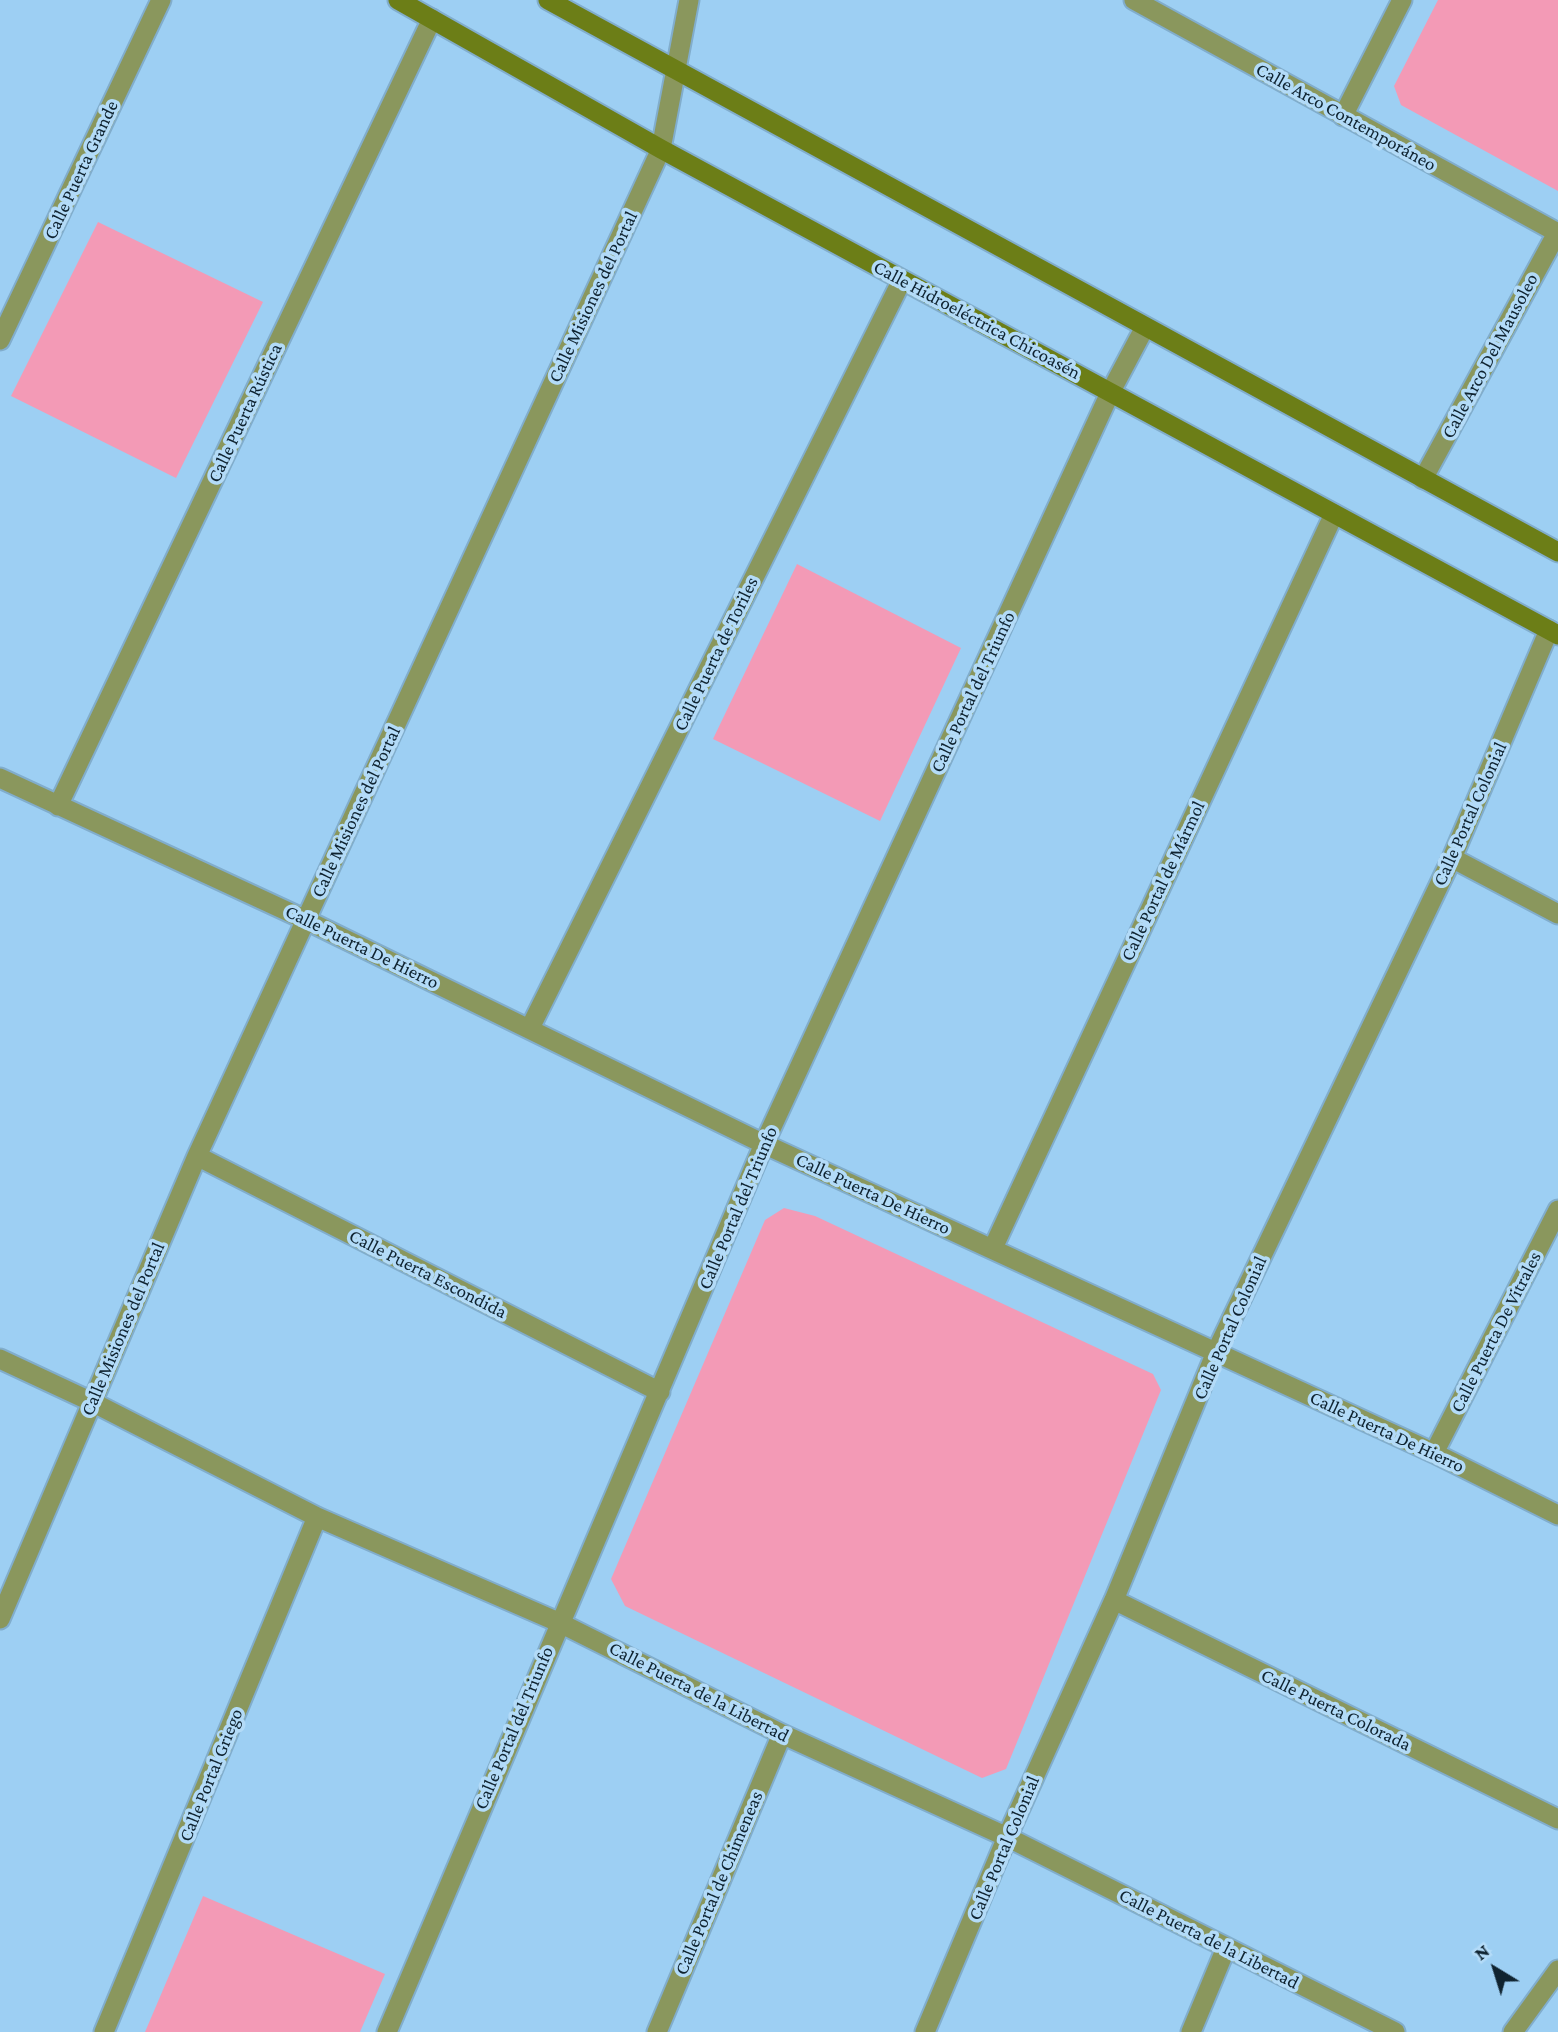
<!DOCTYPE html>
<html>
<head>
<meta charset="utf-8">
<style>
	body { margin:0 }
	#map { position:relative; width:1558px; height:2032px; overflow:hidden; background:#9dcff3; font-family:"Crimson Pro",serif }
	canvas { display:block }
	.north { position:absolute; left:1460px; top:1934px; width:70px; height:70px; -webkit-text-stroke:5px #b3dbf8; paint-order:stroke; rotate:322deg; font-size:19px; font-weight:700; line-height:28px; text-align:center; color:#0f2330 }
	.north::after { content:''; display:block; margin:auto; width:24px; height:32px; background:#0f2330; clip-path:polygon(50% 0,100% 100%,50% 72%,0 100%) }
</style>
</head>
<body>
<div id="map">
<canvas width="1558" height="2032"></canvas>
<div class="north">N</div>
</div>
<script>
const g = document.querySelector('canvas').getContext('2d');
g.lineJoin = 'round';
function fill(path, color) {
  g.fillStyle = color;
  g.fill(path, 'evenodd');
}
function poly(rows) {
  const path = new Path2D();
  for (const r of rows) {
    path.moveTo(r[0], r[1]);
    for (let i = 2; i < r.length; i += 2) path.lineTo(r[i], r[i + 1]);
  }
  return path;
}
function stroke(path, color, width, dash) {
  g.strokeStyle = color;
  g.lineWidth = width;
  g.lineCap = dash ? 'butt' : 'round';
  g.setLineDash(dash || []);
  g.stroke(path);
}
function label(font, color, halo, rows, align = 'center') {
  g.font = font + ' "Crimson Pro",serif';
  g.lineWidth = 7;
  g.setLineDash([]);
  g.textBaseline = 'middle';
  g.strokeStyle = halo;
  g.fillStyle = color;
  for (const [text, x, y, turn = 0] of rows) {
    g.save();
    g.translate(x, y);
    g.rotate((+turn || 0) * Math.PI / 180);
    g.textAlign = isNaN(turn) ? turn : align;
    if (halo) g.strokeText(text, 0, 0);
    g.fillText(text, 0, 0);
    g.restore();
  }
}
const green = poly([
	[1438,0,1558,0,1558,191,1401,105,1394,86],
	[98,222,263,302,176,478,11,396],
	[797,564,961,648,880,821,713,739],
	[784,1208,815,1216,1153,1374,1161,1390,1006,1769,982,1778,625,1606,611,1579,765,1220],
	[203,1896,385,1974,360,2032,145,2032]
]);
const minor = poly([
	[1134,0,1558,233],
	[1343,116,1402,0],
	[0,340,161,0],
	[1423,479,1557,233],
	[0,778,306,920,764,1144,1434,1453,1558,1515],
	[58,806,432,19],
	[1452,858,1558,914],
	[530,1028,902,280],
	[197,1156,660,1392],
	[993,1248,1334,514],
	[0,1359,92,1402,317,1517,558,1622,782,1734,1007,1837,1395,2032],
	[1434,1453,1558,1210],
	[1114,1600,1558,1819],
	[0,1619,197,1156,661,149],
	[104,2032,317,1517],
	[387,2032,764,1144,1110,393,1145,327],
	[657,2032,782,1734],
	[925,2032,1007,1837,1114,1600,1216,1352,1452,858,1549,630],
	[1191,2032,1226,1948],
	[1513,2032,1558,1970]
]);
const tertiary = poly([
	[661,149,689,0]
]);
const secondary = poly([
	[398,0,661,149,1558,635],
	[548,0,1558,552]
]);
const streetNames = [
	["Calle Arco Contemporáneo",1346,117,29],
	["Calle Puerta Grande",81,170,-65],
	["Calle Misiones del Portal",593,297,-65],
	["Calle Hidroeléctrica Chicoasén",977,320,28],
	["Calle Arco Del Mausoleo",1490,356,-62],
	["Calle Puerta Rústica",245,413,-65],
	["Calle Puerta de Toriles",716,654,-64],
	["Calle Portal del Triunfo",973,692,-65],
	["Calle Misiones del Portal",356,812,-65],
	["Calle Portal Colonial",1470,814,-66],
	["Calle Portal de Mármol",1163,881,-65],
	["Calle Puerta De Hierro",362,947,26],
	["Calle Puerta De Hierro",873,1194,25],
	["Calle Portal del Triunfo",738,1208,-67],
	["Calle Puerta Escondida",428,1274,27],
	["Calle Portal Colonial",1230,1328,-66],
	["Calle Misiones del Portal",123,1329,-67],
	["Calle Puerta De Vitrales",1496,1332,-63],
	["Calle Puerta De Hierro",1387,1432,25],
	["Calle Puerta de la Libertad",699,1692,27],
	["Calle Puerta Colorada",1336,1710,26],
	["Calle Portal del Triunfo",514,1728,-67],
	["Calle Portal Griego",211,1775,-68],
	["Calle Portal Colonial",1004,1848,-67],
	["Calle Portal de Chimeneas",719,1883,-67],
	["Calle Puerta de la Libertad",1209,1939,27]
];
fill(green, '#f39ab6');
stroke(minor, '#81adcc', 23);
stroke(tertiary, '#81adcc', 23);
stroke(secondary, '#81adcc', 23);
stroke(minor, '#8a975d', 19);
stroke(tertiary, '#8a975d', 19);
stroke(secondary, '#6c7e17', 19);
label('19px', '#0f2330', '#b3dbf8', streetNames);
</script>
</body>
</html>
